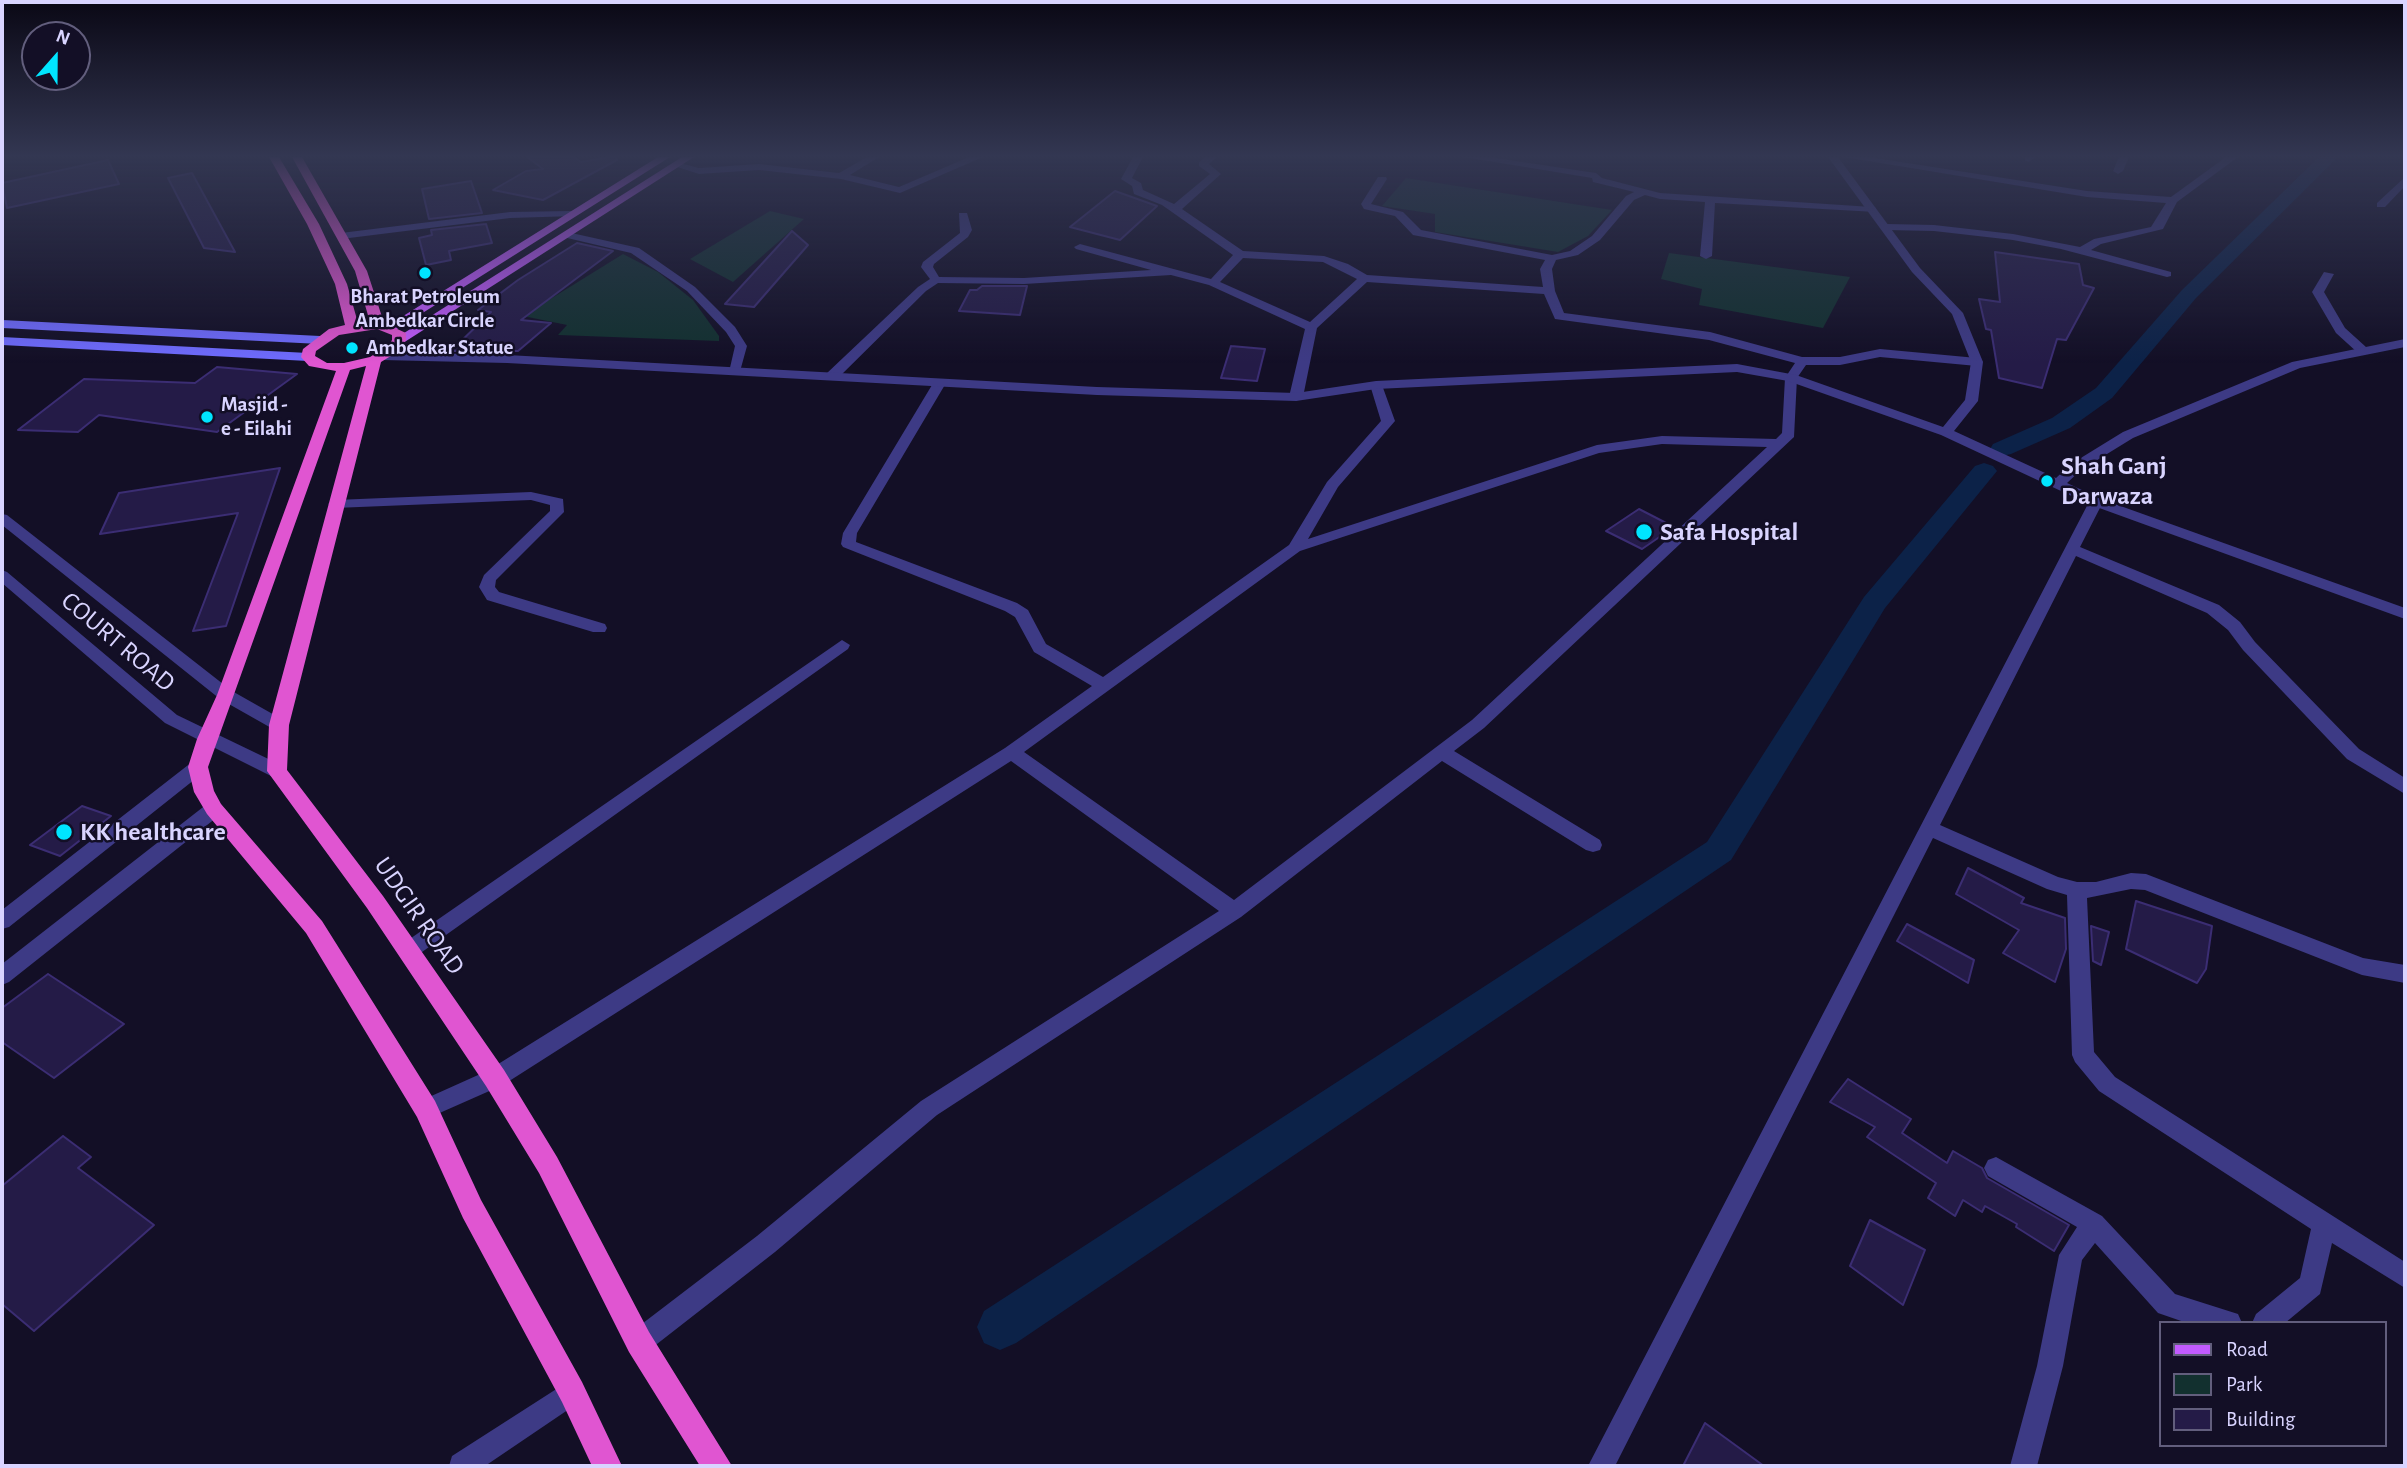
<!DOCTYPE html>
<html>
<head>
<meta charset="utf-8">
<style>
	body { margin:0 }
	#map { position:relative; width:2407px; height:1468px; overflow:hidden; background:#130f26; font-family:"Alegreya Sans",sans-serif }
	canvas { display:block }
	.frame { position:absolute; inset:0; border:4px solid #d9d4ff; pointer-events:none }
	.legend { position:absolute; left:2159px; top:1321px; width:228px; height:126px; box-sizing:border-box; background:#130f26; border:2px solid #625e7d; margin:0; padding:9px 12px; list-style:none; font-size:21px; color:#d9d4ff }
	.legend li { display:flex; align-items:center; gap:14px; height:35px }
	.legend b { width:35px; border:2px solid #625e7d }
	.north { position:absolute; left:21px; top:21px; width:70px; height:70px; box-sizing:border-box; background:#130f26; border:2px solid #625e7d; border-radius:50%; rotate:21deg; font-size:19px; font-weight:700; line-height:28px; text-align:center; color:#d9d4ff }
	.north::after { content:''; display:block; margin:auto; width:24px; height:32px; background:#00e5ff; clip-path:polygon(50% 0,100% 100%,50% 72%,0 100%) }
</style>
</head>
<body>
<div id="map">
<canvas width="2407" height="1468"></canvas>
<div class="frame"></div>
<ul class="legend">
<li><b style="height:9px;background:#c25bff"></b>Road</li>
<li><b style="height:19px;background:#12302f"></b>Park</li>
<li><b style="height:19px;background:#241b47"></b>Building</li>
</ul>
<div class="north">N</div>
</div>
<script>
const g = document.querySelector('canvas').getContext('2d');
g.lineJoin = 'round';
function fill(path, color) {
  g.fillStyle = color;
  g.fill(path, 'evenodd');
}
function poly(rows) {
  const path = new Path2D();
  for (const r of rows) {
    path.moveTo(r[0], r[1]);
    for (let i = 2; i < r.length; i += 2) path.lineTo(r[i], r[i + 1]);
  }
  return path;
}
function stroke(path, color, width, dash) {
  g.strokeStyle = color;
  g.lineWidth = width;
  g.lineCap = dash ? 'butt' : 'round';
  g.setLineDash(dash || []);
  g.stroke(path);
}
function label(font, color, halo, rows, align = 'center') {
  g.font = font + ' "Alegreya Sans",sans-serif';
  g.lineWidth = 5;
  g.setLineDash([]);
  g.textBaseline = 'middle';
  g.strokeStyle = halo;
  g.fillStyle = color;
  for (const [text, x, y, turn = 0] of rows) {
    g.save();
    g.translate(x, y);
    g.rotate((+turn || 0) * Math.PI / 180);
    g.textAlign = isNaN(turn) ? turn : align;
    if (halo) g.strokeText(text, 0, 0);
    g.fillText(text, 0, 0);
    g.restore();
  }
}
const green = poly([
	[1406,178,1612,210,1588,236,1558,252,1435,232,1435,214,1382,206],
	[770,211,804,219,733,282,690,259],
	[1669,253,1850,277,1823,328,1699,305,1702,289,1661,279],
	[623,254,658,272,693,300,719,336,719,341,558,335,567,325,523,316]
]);
const canal = poly([
	[2319,157,2338,157,2196,298,2112,398,2070,428,2011,454,2002,456,1993,454,1990,449,1993,444,2052,418,2096,388,2182,290,2319,157],
	[1984,463,1993,466,1997,471,1885,608,1731,860,1016,1343,1000,1350,984,1343,977,1327,984,1311,1707,842,1864,597,1975,466,1984,463]
]);
const building = poly([
	[527,157,574,157,581,162,610,157,616,157,617,160,543,200,493,190,526,171,543,169,527,157],
	[108,160,119,184,7,208,2,183,108,160],
	[192,173,235,252,204,248,168,178,192,173],
	[471,181,482,213,429,219,422,189,471,181],
	[1115,191,1157,206,1120,240,1070,227,1115,191],
	[486,224,492,243,449,251,451,260,426,265,419,238,432,235,431,230,486,224],
	[792,231,808,245,754,307,725,304,792,231],
	[577,243,613,251,521,320,551,323,518,351,451,351,491,312,478,310,518,280,577,243],
	[1995,252,2079,264,2083,285,2094,288,2066,340,2057,339,2042,388,1999,378,1991,330,1986,329,1979,299,2000,302,1995,252],
	[982,286,1027,286,1020,315,959,311,970,290,977,290,982,286],
	[1231,346,1265,349,1257,381,1221,378,1231,346],
	[217,367,297,374,217,432,99,415,78,432,18,430,84,379,195,383,217,367],
	[280,468,226,626,193,631,238,513,100,534,119,493,280,468],
	[1639,509,1674,527,1642,549,1606,531,1639,509],
	[82,806,111,816,60,856,30,845,82,806],
	[1968,868,2024,898,2021,903,2065,918,2066,949,2055,982,2003,953,2019,930,1956,894,1968,868],
	[2136,901,2212,926,2206,969,2197,983,2126,949,2136,901],
	[1907,924,1974,960,1968,983,1897,941,1907,924],
	[2091,926,2109,932,2101,965,2093,961,2091,926],
	[48,974,124,1024,54,1078,2,1042,2,1008,48,974],
	[1848,1079,1911,1119,1902,1133,1947,1163,1953,1151,1982,1168,1987,1178,2069,1225,2054,1251,2016,1227,2017,1224,1985,1206,1982,1212,1963,1200,1955,1216,1928,1198,1936,1183,1867,1137,1875,1127,1830,1102,1848,1079],
	[63,1136,91,1157,78,1168,154,1225,34,1331,2,1304,2,1186,63,1136],
	[1870,1220,1925,1250,1903,1305,1850,1266,1870,1220],
	[1705,1423,1764,1466,1683,1466,1705,1423]
]);
const minor = poly([
	[867,157,879,157,850,175,899,187,969,157,983,157,900,193,841,179,759,170,699,174,671,165,676,162,699,168,759,164,839,173,867,157],
	[1133,157,1143,157,1132,178,1141,183,1143,190,1174,204,1210,174,1199,166,1199,162,1206,157,1217,157,1209,164,1221,174,1182,209,1243,251,1324,256,1348,264,1367,275,1543,287,1540,269,1545,260,1413,235,1395,216,1364,209,1361,204,1378,177,1386,177,1387,179,1371,204,1403,212,1421,230,1552,255,1570,251,1592,236,1626,196,1634,192,1593,182,1592,178,1464,157,1489,157,1596,173,1602,178,1660,193,1872,207,1876,208,1876,212,1715,203,1712,256,1706,259,1700,256,1705,202,1660,199,1645,195,1634,200,1600,240,1578,255,1556,260,1552,269,1555,291,1564,313,1710,332,1802,357,1840,357,1880,349,1977,358,1983,362,1977,366,1880,357,1840,365,1806,365,1797,378,1794,437,1484,728,1454,751,1600,840,1602,845,1600,850,1593,852,1586,850,1442,761,1241,917,937,1115,775,1252,648,1351,639,1355,630,1351,626,1342,630,1333,757,1236,921,1101,1219,911,1011,761,503,1085,426,1119,418,1116,415,1109,418,1102,487,1071,1005,748,1092,686,1034,652,1015,617,1005,611,843,547,841,544,843,533,935,380,945,380,946,383,857,533,856,542,1017,603,1028,610,1046,644,1103,677,1289,545,1327,482,1381,421,1370,385,1371,382,1381,382,1382,385,1395,421,1338,487,1308,539,1597,445,1662,436,1776,439,1782,433,1785,378,1795,363,1709,340,1555,319,1544,294,1367,282,1317,328,1303,397,1296,401,1289,397,1305,329,1209,285,1171,275,1024,284,938,283,926,291,836,380,826,380,826,374,918,287,930,279,921,267,923,262,960,233,959,213,967,213,972,230,968,237,934,264,933,267,939,277,1024,278,1151,270,1076,249,1074,247,1080,244,1211,279,1233,255,1162,205,1134,194,1132,186,1121,179,1133,157],
	[1243,258,1323,262,1357,279,1310,322,1220,282,1243,258],
	[1662,444,1767,447,1472,720,1234,900,1024,752,1300,551,1599,453,1662,444],
	[1844,157,1869,157,2087,191,2171,197,2226,157,2238,157,2177,202,2163,229,2101,244,2091,250,2171,272,2171,276,2167,277,2061,249,2013,240,1934,231,1887,230,1882,227,1887,224,1934,225,2013,234,2080,247,2094,239,2151,227,2166,203,2087,197,1844,157],
	[2025,157,2035,157,2029,162,2025,161,2025,157],
	[2119,157,2129,157,2123,171,2118,174,2113,171,2119,157],
	[2405,177,2405,186,2385,207,2377,207,2377,203,2405,177],
	[571,211,575,212,575,216,510,218,341,239,336,236,341,233,510,212,571,211],
	[567,232,639,248,695,287,735,327,747,346,739,375,731,375,729,372,735,346,726,332,687,291,631,253,563,237,563,233,567,232],
	[2324,272,2334,274,2324,292,2345,328,2366,347,2366,353,2358,353,2336,333,2312,292,2324,272],
	[531,492,563,499,564,512,496,580,495,587,499,592,605,624,607,628,605,632,593,632,487,600,479,587,484,575,550,511,550,505,531,500,335,508,328,504,335,500,531,492],
	[2096,498,2103,502,2080,547,2219,605,2240,622,2255,642,2359,749,2405,778,2405,794,2347,759,2243,650,2228,630,2207,613,2076,556,1940,825,2058,877,2077,882,2096,882,2131,873,2146,874,2363,958,2405,965,2405,983,2362,975,2145,890,2131,889,2087,898,2094,1052,2115,1077,2405,1262,2405,1288,2332,1243,2320,1294,2285,1323,2252,1323,2256,1314,2300,1278,2311,1229,2099,1091,2075,1062,2072,1055,2067,895,2047,889,1933,838,1615,1466,1588,1466,2089,502,2096,498],
	[842,640,850,645,848,649,415,957,408,959,401,957,398,951,401,945,842,640],
	[1996,1157,2102,1216,2175,1294,2238,1314,2242,1323,2187,1323,2158,1313,2095,1243,2082,1260,2063,1366,2037,1466,2010,1466,2037,1366,2059,1255,2077,1227,1988,1176,1984,1168,1988,1160,1996,1157],
	[572,1379,581,1383,585,1392,581,1401,485,1466,449,1466,452,1456,572,1379]
]);
const tertiary = poly([
	[1828,157,1838,157,1920,268,1963,313,1983,362,1978,401,1954,431,2056,478,2071,464,2123,432,2292,362,2405,339,2405,347,2300,368,2133,438,2081,470,2067,483,2101,499,2405,608,2405,619,2091,505,1941,435,1788,381,1737,372,1376,389,1296,401,1097,395,507,363,383,360,377,356,383,352,507,355,1097,387,1296,393,1376,381,1737,364,1796,375,1943,427,1965,400,1971,362,1952,314,1912,272,1828,157],
	[2,514,7,515,232,691,285,721,288,725,285,729,273,729,220,699,2,525,2,514],
	[2,570,7,572,177,715,283,766,286,771,283,776,271,776,165,723,2,583,2,570],
	[198,761,204,762,207,767,204,772,9,927,2,929,2,910,192,762,198,761],
	[214,802,221,804,223,809,221,814,9,982,2,985,2,964,207,804,214,802]
]);
const secondary = poly([
	[2,320,320,336,326,340,320,344,2,328,2,320],
	[2,337,308,353,314,357,308,361,2,345,2,337]
]);
const primary = poly([
	[658,157,670,157,394,331,384,328,658,157],
	[682,157,694,157,403,343,393,340,682,157]
]);
const trunk = poly([
	[269,157,279,157,319,224,347,284,358,323,370,322,355,271,292,157,302,157,367,271,384,323,406,333,406,340,399,351,381,362,289,725,287,770,383,896,504,1070,557,1157,649,1332,732,1466,700,1466,629,1352,539,1173,486,1086,367,908,267,771,269,725,366,366,350,370,208,767,214,791,221,804,322,921,435,1101,481,1200,582,1382,622,1466,592,1466,562,1402,463,1218,417,1117,306,933,207,814,194,792,188,767,197,739,217,695,336,371,309,366,301,357,303,349,329,329,345,325,335,284,307,224,269,157],
	[377,329,392,335,392,340,389,345,370,357,344,363,327,363,315,356,316,351,339,335,377,329]
]);
const markers = [
	[425,273,7,"#00e5ff"],
	[352,348,7,"#00e5ff"],
	[207,417,7,"#00e5ff"],
	[2047,481,7,"#00e5ff"],
	[1644,532,9,"#00e5ff"],
	[64,832,9,"#00e5ff"]
];
const farPoinames = [
	["Bharat Petroleum",425,297,"center"],
	["Ambedkar Circle",425,321,"center"],
	["Ambedkar Statue",366,348],
	["Masjid -",221,405],
	["e - Eilahi",221,429]
];
const poiNames = [
	["Shah Ganj",2061,466],
	["Darwaza",2061,496],
	["Safa Hospital",1660,532],
	["KK healthcare",80,832]
];
const streetNames = [
	["COURT ROAD",118,642,40],
	["UDGIR ROAD",419,916,55]
];
fill(green, '#12302f');
fill(canal, '#0c2248');
fill(building, '#241b47');
stroke(building, '#3b2d73', 2);
fill(minor, '#3d3a85');
fill(tertiary, '#3d3a85');
fill(secondary, '#6f6bff');
fill(primary, '#c25bff');
fill(trunk, '#e055d1');
const sky = g.createLinearGradient(0, 0, 0, 363);
sky.addColorStop(0, '#0a0815');
sky.addColorStop(0.43, '#333752');
sky.addColorStop(1, '#33375200');
g.fillStyle = sky;
g.fillRect(0, 0, 2407, 363);
for (const [x, y, r, color] of markers) {
  const dot = new Path2D();
  dot.arc(x, y, r, 0, 2 * Math.PI);
  g.fillStyle = color;
  g.fill(dot);
  stroke(dot, '#130f26', 2.5);
}
label('bold 21px', '#d9d4ff', '#130f26', farPoinames, 'left');
label('bold 26px', '#d9d4ff', '#130f26', poiNames, 'left');
label('26px', '#d9d4ff', '#130f26', streetNames);
</script>
</body>
</html>
